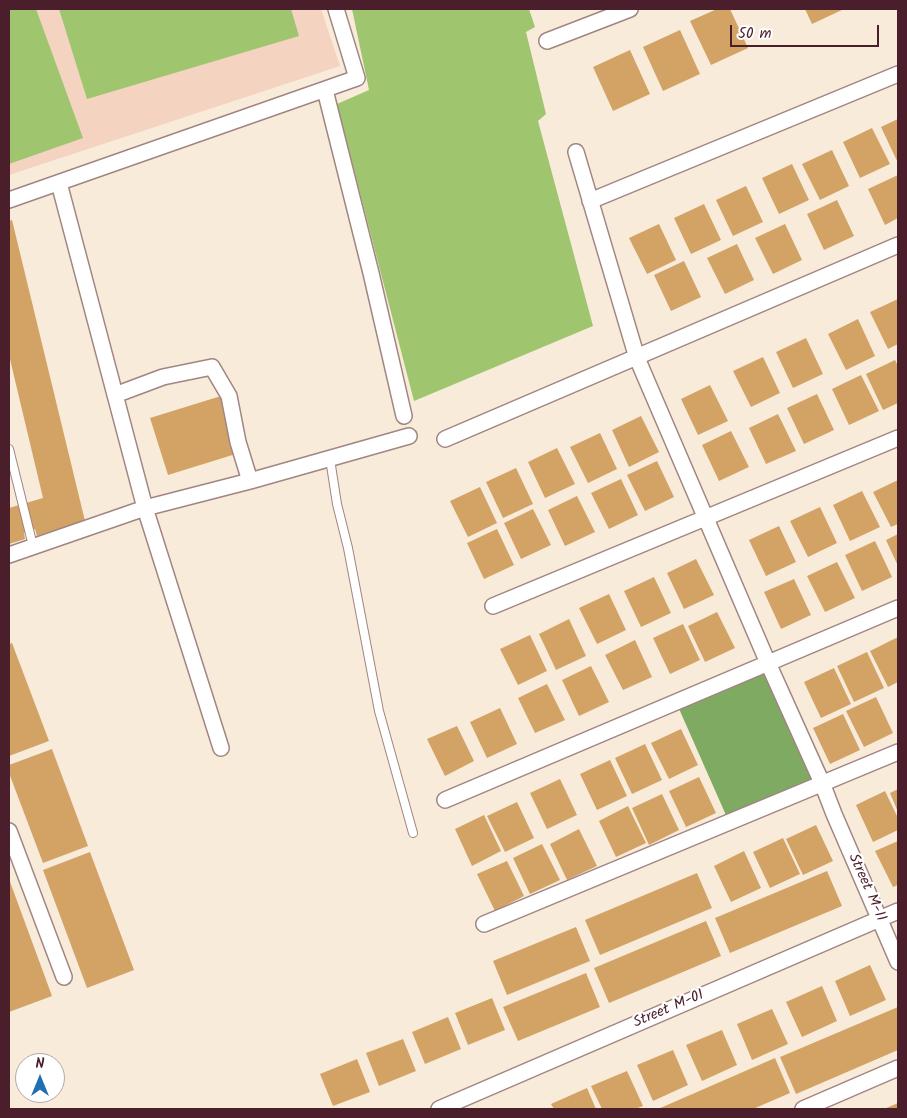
<!DOCTYPE html>
<html>
<head>
<meta charset="utf-8">
<style>
	body { margin:0 }
	#map { position:relative; width:907px; height:1118px; overflow:hidden; background:#f8ebda; font-family:Kalam,sans-serif }
	canvas { display:block }
	.frame { position:absolute; inset:0; border:10px solid #4a1f2b; pointer-events:none }
	.north { position:absolute; left:15px; top:1053px; width:50px; height:50px; box-sizing:border-box; background:#fff; border:1px solid #b7a5aa; border-radius:50%; rotate:0deg; font-size:14px; font-weight:700; line-height:20px; text-align:center; color:#4a1f2b }
	.north::after { content:''; display:block; margin:auto; width:18px; height:22px; background:#1f6fb2; clip-path:polygon(50% 0,100% 100%,50% 72%,0 100%) }
	.scale { position:absolute; left:730px; top:25px; width:149px; height:22px; box-sizing:border-box; border:2px solid #4a1f2b; border-top:0; padding-left:6px; font-size:15px; line-height:18px; white-space:nowrap; color:#4a1f2b; -webkit-text-stroke:4px #fff; paint-order:stroke }
</style>
</head>
<body>
<div id="map">
<canvas width="907" height="1118"></canvas>
<div class="frame"></div>
<div class="north">N</div>
<div class="scale">50 m</div>
</div>
<script>
const g = document.querySelector('canvas').getContext('2d');
g.lineJoin = 'round';
function fill(path, color) {
  g.fillStyle = color;
  g.fill(path, 'evenodd');
}
function poly(rows) {
  const path = new Path2D();
  for (const r of rows) {
    path.moveTo(r[0], r[1]);
    for (let i = 2; i < r.length; i += 2) path.lineTo(r[i], r[i + 1]);
  }
  return path;
}
function stroke(path, color, width, dash) {
  g.strokeStyle = color;
  g.lineWidth = width;
  g.lineCap = dash ? 'butt' : 'round';
  g.setLineDash(dash || []);
  g.stroke(path);
}
function label(font, color, halo, rows, align = 'center') {
  g.font = font + ' Kalam,sans-serif';
  g.lineWidth = 4.5;
  g.setLineDash([]);
  g.textBaseline = 'middle';
  g.strokeStyle = halo;
  g.fillStyle = color;
  for (const [text, x, y, turn = 0] of rows) {
    g.save();
    g.translate(x, y);
    g.rotate((+turn || 0) * Math.PI / 180);
    g.textAlign = isNaN(turn) ? turn : align;
    if (halo) g.strokeText(text, 0, 0);
    g.fillText(text, 0, 0);
    g.restore();
  }
}
const built = poly([
	[9,9,321,9,340,66,9,175]
]);
const green = poly([
	[9,9,36,9,83,138,9,164],
	[59,9,291,9,299,36,87,99],
	[352,9,529,9,535,27,526,32,546,114,538,121,593,326,414,401,337,104,369,90]
]);
const forest = poly([
	[768,663,822,783,729,822,676,702]
]);
const building = poly([
	[717,9,730,9,748,48,711,65,690,21],
	[805,9,844,9,812,24],
	[680,30,700,74,663,91,643,47],
	[630,50,650,94,613,111,593,67],
	[898,119,898,163,881,127],
	[872,128,890,164,860,178,843,142],
	[832,150,849,186,820,200,802,164],
	[792,164,809,200,779,214,762,178],
	[898,175,898,218,885,225,868,189],
	[746,186,763,222,733,236,716,200],
	[837,200,854,236,824,250,807,214],
	[704,204,721,240,691,254,674,218],
	[12,220,85,521,37,536,35,529,24,533,25,539,9,544,9,508,43,498,9,355,9,221],
	[659,224,676,260,647,274,629,238],
	[785,224,802,260,773,274,755,238],
	[737,244,754,280,725,294,707,258],
	[684,261,701,297,671,311,654,275],
	[898,299,898,344,888,349,870,312],
	[858,319,875,356,846,370,828,334],
	[806,338,823,374,793,388,776,352],
	[763,357,780,393,751,407,733,371],
	[895,360,898,366,898,403,883,410,866,374],
	[861,375,879,411,849,425,832,389],
	[710,385,728,421,698,435,681,399],
	[817,394,834,430,804,444,787,408],
	[221,396,239,453,168,475,150,418],
	[778,414,796,451,766,464,749,428],
	[641,416,659,452,629,467,612,430],
	[731,431,749,467,719,481,702,445],
	[600,433,617,469,588,483,570,447],
	[557,448,575,484,545,498,528,462],
	[657,461,674,497,645,511,627,475],
	[516,468,533,504,503,518,486,482],
	[621,479,638,515,609,529,591,493],
	[898,480,898,524,891,527,873,492],
	[480,487,497,523,468,537,450,501],
	[862,491,880,527,850,541,833,505],
	[577,496,595,532,565,546,548,510],
	[820,507,837,543,808,557,790,521],
	[533,509,551,545,521,559,504,523],
	[779,526,796,562,766,576,749,540],
	[497,529,514,565,484,579,467,543],
	[898,534,898,566,886,540],
	[875,541,892,577,862,591,845,555],
	[696,559,714,595,684,609,667,573],
	[837,562,855,598,825,612,807,576],
	[654,577,671,613,641,627,624,591],
	[794,579,811,615,781,629,764,592],
	[609,594,626,630,597,644,579,608],
	[717,612,735,648,705,662,688,626],
	[569,619,586,656,556,670,539,634],
	[683,624,700,660,670,674,653,638],
	[530,635,547,671,518,685,500,649],
	[898,637,898,682,888,687,870,651],
	[635,640,652,677,623,690,605,655],
	[12,643,49,741,9,756,9,644],
	[867,652,884,688,854,702,837,666],
	[591,666,609,702,579,716,562,680],
	[834,668,851,704,821,718,804,682],
	[547,684,565,720,535,733,518,698],
	[876,697,893,733,864,747,846,711],
	[500,708,517,744,487,758,470,722],
	[843,714,860,750,830,764,813,728],
	[457,726,474,761,445,776,427,739],
	[681,729,698,765,669,779,651,743],
	[645,744,662,780,632,794,615,758],
	[52,749,88,846,43,863,9,773,9,765],
	[610,760,627,796,597,810,580,774],
	[699,777,716,813,686,827,669,791],
	[560,779,577,815,547,829,530,793],
	[898,789,898,812,890,793],
	[885,791,898,818,898,830,873,842,856,805],
	[662,794,679,830,649,845,632,808],
	[517,802,534,838,505,852,487,816],
	[628,806,646,843,616,857,599,821],
	[484,815,501,851,472,866,455,829],
	[816,825,833,861,803,875,786,839],
	[579,829,597,866,567,880,550,844],
	[783,838,800,874,770,888,753,852],
	[898,841,898,885,893,887,875,851],
	[542,844,560,880,530,894,513,858],
	[744,851,761,888,731,902,714,866],
	[90,852,134,970,87,988,43,870],
	[507,861,524,896,495,911,477,874],
	[827,871,842,906,730,953,715,918],
	[697,873,712,908,600,955,585,920],
	[9,879,52,996,9,1012],
	[706,921,721,956,609,1003,594,968],
	[576,927,590,961,507,995,493,961],
	[870,965,886,1000,850,1016,835,981],
	[586,973,600,1007,518,1041,503,1007],
	[822,986,837,1021,802,1037,786,1002],
	[492,998,505,1030,468,1045,455,1013],
	[898,1007,898,1050,796,1094,780,1057],
	[772,1009,788,1044,752,1060,737,1024],
	[448,1017,461,1049,425,1064,412,1032],
	[722,1030,737,1065,702,1081,686,1045],
	[403,1039,416,1071,379,1086,366,1053],
	[673,1050,688,1085,653,1101,637,1065],
	[775,1058,790,1093,753,1109,658,1109],
	[357,1059,370,1092,333,1106,320,1074],
	[627,1071,643,1106,635,1109,602,1109,591,1086],
	[587,1088,596,1109,554,1109,551,1104],
	[898,1103,898,1109,884,1109]
]);
const lane = poly([
	[9,449,33,546],
	[330,459,337,504,348,548,379,711,413,833]
]);
const street = poly([
	[547,41,630,9],
	[325,90,371,273,404,416],
	[576,152,637,358,768,663,822,783,834,814,898,962],
	[59,183,145,508,221,748],
	[9,200,357,78,336,9],
	[590,201,898,74],
	[445,439,898,245],
	[250,481,409,436],
	[9,555,145,508,250,481,238,442,229,396,212,367,163,377,115,395],
	[493,606,898,438],
	[445,800,898,608],
	[9,831,64,977],
	[484,924,898,752],
	[439,1109,898,911],
	[803,1109,898,1068]
]);
const streetNames = [
	["Street M-11",866,888,66],
	["Street M-01",669,1010,-23]
];
fill(built, '#f4d3c0');
fill(green, '#9fc56f');
fill(forest, '#7faa62');
fill(building, '#d3a366');
stroke(lane, '#a18582', 10);
stroke(street, '#a18582', 18);
stroke(lane, '#fff', 8);
stroke(street, '#fff', 15);
label('15px', '#4a1f2b', '#fff', streetNames);
</script>
</body>
</html>
